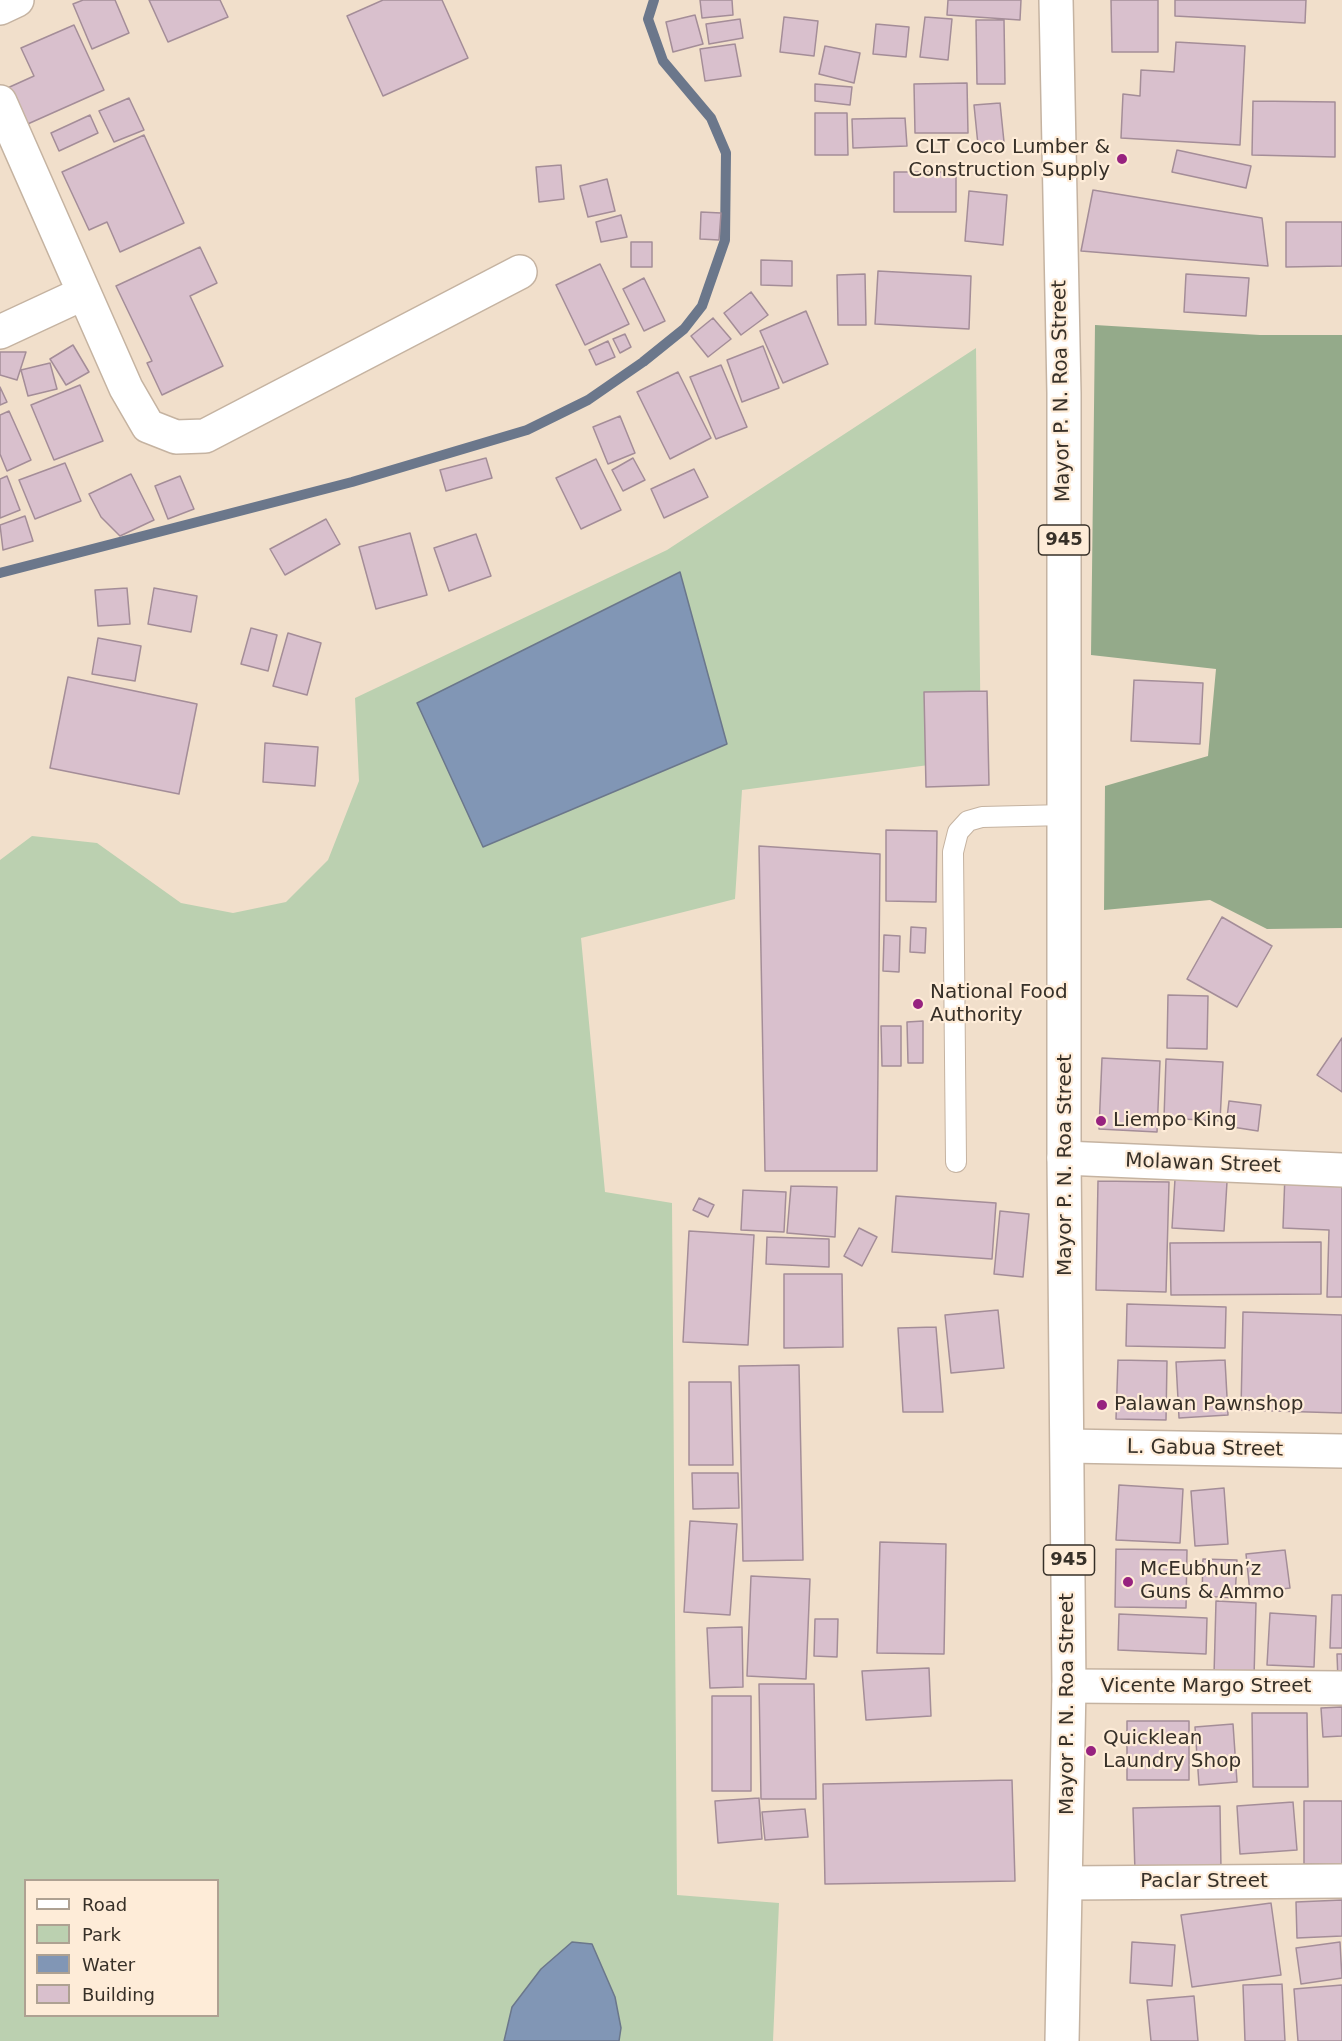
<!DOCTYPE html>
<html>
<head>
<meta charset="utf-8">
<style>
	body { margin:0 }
	#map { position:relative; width:1342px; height:2041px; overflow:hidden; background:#f1dfcb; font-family:"DejaVu Sans",sans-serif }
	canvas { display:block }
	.legend { position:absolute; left:24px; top:1879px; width:195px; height:138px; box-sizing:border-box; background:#feecd8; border:2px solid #aea192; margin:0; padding:8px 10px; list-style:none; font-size:18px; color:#373028 }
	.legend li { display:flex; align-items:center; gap:12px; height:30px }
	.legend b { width:30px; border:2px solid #aea192 }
</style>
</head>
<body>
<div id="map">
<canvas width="1342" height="2041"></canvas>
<ul class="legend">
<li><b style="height:8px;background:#fff"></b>Road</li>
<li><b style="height:16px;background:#bbd0b0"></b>Park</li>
<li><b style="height:16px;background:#8196b5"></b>Water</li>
<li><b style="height:16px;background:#d9c0cd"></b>Building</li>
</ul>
</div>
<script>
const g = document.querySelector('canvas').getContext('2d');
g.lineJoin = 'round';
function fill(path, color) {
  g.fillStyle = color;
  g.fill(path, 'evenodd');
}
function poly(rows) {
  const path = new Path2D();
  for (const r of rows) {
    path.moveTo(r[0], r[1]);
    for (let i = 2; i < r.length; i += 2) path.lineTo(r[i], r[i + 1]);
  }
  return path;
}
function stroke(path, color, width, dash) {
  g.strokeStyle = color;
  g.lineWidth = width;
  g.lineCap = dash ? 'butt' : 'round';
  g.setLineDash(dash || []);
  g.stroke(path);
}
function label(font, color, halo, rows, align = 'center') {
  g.font = font + ' "DejaVu Sans",sans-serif';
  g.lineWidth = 4.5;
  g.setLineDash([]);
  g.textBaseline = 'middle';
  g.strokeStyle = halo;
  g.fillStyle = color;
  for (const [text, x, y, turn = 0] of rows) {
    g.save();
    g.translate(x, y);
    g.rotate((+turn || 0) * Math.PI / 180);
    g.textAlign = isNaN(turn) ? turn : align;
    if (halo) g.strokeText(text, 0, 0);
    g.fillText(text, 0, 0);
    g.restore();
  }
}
const green = poly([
	[976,348,981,758,742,790,735,899,581,938,605,1192,672,1203,677,1895,779,1903,773,2041,0,2041,0,860,32,836,97,843,181,903,233,913,286,902,328,860,359,781,355,698,667,550],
	[26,1880,218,1880,218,2016,26,2016]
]);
const forest = poly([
	[1095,325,1260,335,1342,335,1342,928,1267,929,1210,900,1104,910,1105,786,1208,756,1216,669,1091,655]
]);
const water = poly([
	[680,572,727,744,483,847,417,703,680,572],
	[572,1942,592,1944,615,1997,621,2028,619,2041,504,2041,512,2007,541,1969,572,1942]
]);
const stream = poly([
	[0,573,352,482,527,430,588,400,643,362,684,329,702,306,725,240,726,153,711,118,663,61,648,19,654,0]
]);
const building = poly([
	[83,0,115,0,129,33,92,49,73,4,83,0],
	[149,0,220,0,228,17,168,42,149,0],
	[383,0,442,0,468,58,383,96,347,16,383,0],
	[700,0,732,0,733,15,702,18,700,0],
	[948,0,1021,0,1020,20,947,15,948,0],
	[1111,0,1158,0,1158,52,1112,52,1111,0],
	[1175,0,1306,0,1305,23,1175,16,1175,0],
	[695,15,703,44,673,52,666,22,695,15],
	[784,17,818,21,814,56,780,52,784,17],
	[925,17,952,19,948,60,920,57,925,17],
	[740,19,743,38,709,44,706,24,740,19],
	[976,20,1004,20,1005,84,977,84,976,20],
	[876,24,909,27,906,57,873,54,876,24],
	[74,25,104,90,21,127,3,90,34,76,21,48,74,25],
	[1176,42,1245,46,1240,145,1121,138,1123,94,1140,96,1141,70,1174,72,1176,42],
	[735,44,741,76,705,81,700,49,735,44],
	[825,46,860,53,854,83,819,74,825,46],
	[967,83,968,133,915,133,914,84,967,83],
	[815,84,852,87,850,105,815,101,815,84],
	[129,98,144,130,114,142,99,111,129,98],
	[1253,101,1335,102,1335,157,1252,155,1253,101],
	[1000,103,1004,142,978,145,974,105,1000,103],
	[815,113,847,113,848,155,815,155,815,113],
	[90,115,98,133,59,151,51,133,90,115],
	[905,118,907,146,853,148,852,119,905,118],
	[144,135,184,223,120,252,107,222,89,230,62,172,144,135],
	[1177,150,1251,166,1246,188,1172,172,1177,150],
	[561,165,564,199,539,202,536,167,561,165],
	[894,172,956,172,956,212,894,212,894,172],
	[607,179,615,211,588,217,580,186,607,179],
	[1093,190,1262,218,1268,266,1081,251,1093,190],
	[969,191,1007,195,1003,245,965,241,969,191],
	[701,212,721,213,719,240,700,239,701,212],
	[621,215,627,237,601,242,596,222,621,215],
	[1286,222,1342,222,1342,266,1286,267,1286,222],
	[631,242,652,242,652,267,631,267,631,242],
	[200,247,217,283,190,296,223,366,162,395,147,363,152,361,116,286,200,247],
	[761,260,792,261,792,286,761,285,761,260],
	[600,264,629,324,585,345,556,285,600,264],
	[878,271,971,276,969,329,875,324,878,271],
	[865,274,866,325,838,325,837,275,865,274],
	[1186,274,1249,278,1246,316,1184,312,1186,274],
	[644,278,665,321,644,331,623,289,644,278],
	[751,292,768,315,741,335,724,313,751,292],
	[806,311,828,364,783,383,760,331,806,311],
	[713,318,731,339,708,357,691,336,713,318],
	[625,334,631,347,620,353,613,339,625,334],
	[608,341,615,357,596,365,589,350,608,341],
	[73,345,89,372,66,385,50,359,73,345],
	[763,346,779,388,742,402,727,360,763,346],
	[0,352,26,352,17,380,0,375,0,352],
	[50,363,57,389,28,396,21,370,50,363],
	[721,365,747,427,716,439,690,377,721,365],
	[678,372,711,438,670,459,637,392,678,372],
	[80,385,103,441,54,460,31,405,80,385],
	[0,387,7,402,0,405,0,387],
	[9,411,31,460,7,471,0,454,0,415,9,411],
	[620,416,635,453,608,464,593,427,620,416],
	[486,458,492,478,446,491,440,470,486,458],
	[633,458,645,480,623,491,612,470,633,458],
	[596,459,621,510,581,529,556,478,596,459],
	[65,463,81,501,35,519,19,480,65,463],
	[694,469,708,497,664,518,651,489,694,469],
	[131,474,154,520,120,536,101,517,89,494,131,474],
	[7,476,20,510,0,518,0,479,7,476],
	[180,476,194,509,168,519,155,486,180,476],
	[25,516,33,541,3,550,0,525,25,516],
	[326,519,340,544,285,575,270,549,326,519],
	[410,533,427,595,376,609,359,547,410,533],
	[476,534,491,576,449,591,434,548,476,534],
	[127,588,130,624,98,626,95,590,127,588],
	[154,588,197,596,191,632,148,624,154,588],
	[251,628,277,635,268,671,241,664,251,628],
	[288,633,321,643,307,695,273,686,288,633],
	[98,638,141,646,135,681,92,674,98,638],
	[68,677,197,704,179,794,50,768,68,677],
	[1134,680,1203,683,1200,744,1131,741,1134,680],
	[987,691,989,785,926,787,924,692,987,691],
	[265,743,318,747,315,786,263,782,265,743],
	[886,830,937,831,936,902,886,901,886,830],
	[759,846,880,854,877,1171,765,1171,759,846],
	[1222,917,1272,946,1237,1007,1187,979,1222,917],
	[911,927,926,928,925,953,910,952,911,927],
	[884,935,900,936,899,972,883,971,884,935],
	[1168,995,1208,996,1207,1049,1167,1048,1168,995],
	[923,1021,923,1063,908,1063,907,1022,923,1021],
	[881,1026,901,1026,901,1066,882,1066,881,1026],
	[1342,1038,1342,1092,1317,1075,1342,1038],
	[1102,1058,1160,1061,1157,1132,1099,1129,1102,1058],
	[1166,1059,1223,1062,1220,1121,1164,1118,1166,1059],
	[1229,1101,1261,1105,1258,1131,1226,1126,1229,1101],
	[1285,1174,1342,1176,1342,1297,1327,1297,1329,1230,1283,1228,1285,1174],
	[1175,1179,1227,1182,1224,1231,1172,1228,1175,1179],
	[1098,1181,1169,1182,1166,1292,1096,1290,1098,1181],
	[791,1186,837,1187,835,1237,787,1233,791,1186],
	[743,1190,786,1192,784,1232,741,1230,743,1190],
	[896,1196,996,1203,992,1259,892,1252,896,1196],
	[699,1198,714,1205,708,1217,693,1210,699,1198],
	[1000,1211,1029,1214,1023,1277,994,1274,1000,1211],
	[859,1228,877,1237,862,1266,844,1256,859,1228],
	[689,1231,754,1235,748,1345,683,1342,689,1231],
	[767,1237,829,1239,829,1267,766,1264,767,1237],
	[1321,1242,1321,1294,1171,1295,1170,1243,1321,1242],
	[784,1274,842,1274,843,1347,784,1348,784,1274],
	[1127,1304,1226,1307,1225,1348,1126,1346,1127,1304],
	[998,1310,1004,1368,951,1373,945,1315,998,1310],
	[1243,1312,1342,1315,1342,1413,1241,1410,1243,1312],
	[936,1327,943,1412,903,1412,898,1328,936,1327],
	[1118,1360,1167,1361,1166,1420,1116,1419,1118,1360],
	[1225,1360,1228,1415,1179,1418,1176,1362,1225,1360],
	[799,1365,803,1560,743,1561,739,1366,799,1365],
	[689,1382,731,1382,733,1465,689,1465,689,1382],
	[692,1473,738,1473,739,1508,693,1509,692,1473],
	[1119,1485,1183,1489,1180,1543,1116,1540,1119,1485],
	[1224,1488,1228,1544,1195,1546,1191,1491,1224,1488],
	[690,1521,737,1524,730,1615,684,1612,690,1521],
	[880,1542,946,1544,944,1654,877,1653,880,1542],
	[1116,1549,1187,1550,1186,1608,1115,1607,1116,1549],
	[1285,1550,1290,1588,1250,1593,1246,1554,1285,1550],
	[1203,1559,1237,1560,1235,1598,1202,1596,1203,1559],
	[751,1576,810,1579,806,1679,747,1676,751,1576],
	[1332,1595,1342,1595,1342,1648,1330,1648,1332,1595],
	[1216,1601,1256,1603,1254,1677,1214,1675,1216,1601],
	[1270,1613,1316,1616,1314,1667,1267,1665,1270,1613],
	[1119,1614,1207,1618,1206,1654,1118,1650,1119,1614],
	[815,1619,838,1619,837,1657,814,1656,815,1619],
	[742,1627,743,1687,710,1688,707,1628,742,1627],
	[1337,1654,1342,1654,1342,1681,1338,1681,1337,1654],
	[929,1668,931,1716,866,1720,862,1671,929,1668],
	[759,1684,814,1684,816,1799,761,1799,759,1684],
	[712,1696,751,1696,751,1791,712,1791,712,1696],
	[1342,1707,1342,1736,1323,1737,1321,1708,1342,1707],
	[1252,1713,1307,1713,1308,1787,1253,1787,1252,1713],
	[1127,1721,1189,1721,1189,1780,1127,1780,1127,1721],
	[1233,1724,1237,1782,1199,1785,1195,1727,1233,1724],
	[1012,1780,1015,1881,825,1884,823,1784,1012,1780],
	[759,1798,762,1839,718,1843,715,1801,759,1798],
	[1304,1801,1342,1801,1342,1864,1304,1864,1304,1801],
	[1293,1802,1297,1850,1240,1854,1237,1806,1293,1802],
	[1220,1806,1221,1870,1135,1872,1133,1808,1220,1806],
	[805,1809,808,1837,765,1840,762,1812,805,1809],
	[1342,1900,1342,1936,1297,1938,1296,1902,1342,1900],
	[1271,1903,1281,1975,1192,1987,1181,1915,1271,1903],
	[1132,1942,1175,1945,1172,1986,1130,1983,1132,1942],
	[1340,1942,1342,1978,1301,1984,1296,1948,1340,1942],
	[1282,1984,1285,2041,1245,2041,1243,1985,1282,1984],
	[1342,1985,1342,2041,1298,2041,1294,1989,1342,1985],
	[1194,1996,1198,2041,1151,2041,1147,2000,1194,1996]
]);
const service = poly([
	[956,1162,953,852,958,832,968,821,982,817,1065,815]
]);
const minor = poly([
	[0,8,17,0],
	[0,102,126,388,148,426,176,437,205,436,520,272],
	[0,332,84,293],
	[1068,1446,1342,1451],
	[1069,1686,1342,1688],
	[1066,1883,1342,1881]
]);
const tertiary = poly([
	[1064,1158,1342,1170]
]);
const primary = poly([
	[1056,0,1064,393,1064,1158,1069,1686,1062,2041]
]);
const markers = [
	[1122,159,6,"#97227f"],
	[918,1004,6,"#97227f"],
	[1101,1121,6,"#97227f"],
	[1102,1405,6,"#97227f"],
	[1128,1582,6,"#97227f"],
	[1091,1751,6,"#97227f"]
];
const shields = [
	[1064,540,51],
	[1069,1560,51]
];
const shieldNames = [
	["945",1064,540],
	["945",1069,1560]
];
const poiNames = [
	["CLT Coco Lumber &",1110,148,"right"],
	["Construction Supply",1110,171,"right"],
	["National Food",930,993],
	["Authority",930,1016],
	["Liempo King",1113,1121],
	["Palawan Pawnshop",1114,1405],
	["McEubhun’z",1140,1570],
	["Guns & Ammo",1140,1593],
	["Quicklean",1103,1739],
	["Laundry Shop",1103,1762]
];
const streetNames = [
	["Mayor P. N. Roa Street",1062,391,-91],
	["Molawan Street",1203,1164,2],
	["Mayor P. N. Roa Street",1066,1165,-90],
	["L. Gabua Street",1205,1449,1],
	["Vicente Margo Street",1206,1687],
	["Mayor P. N. Roa Street",1068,1704,-90],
	["Paclar Street",1204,1882]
];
fill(green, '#bbd0b0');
fill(forest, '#94aa8a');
fill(water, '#8196b5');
stroke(water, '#6b778b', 1.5);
stroke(stream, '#6b778b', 10);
fill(building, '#d9c0cd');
stroke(building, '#a48d98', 1.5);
stroke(service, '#c5b3a1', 22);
stroke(minor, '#c5b3a1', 36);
stroke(tertiary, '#c5b3a1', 36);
stroke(primary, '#c5b3a1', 36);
stroke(service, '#fff', 20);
stroke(minor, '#fff', 33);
stroke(tertiary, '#fff', 33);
stroke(primary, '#fff', 33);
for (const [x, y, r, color] of markers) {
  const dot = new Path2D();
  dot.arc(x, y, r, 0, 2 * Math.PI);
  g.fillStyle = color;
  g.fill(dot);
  stroke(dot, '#feecd8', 2);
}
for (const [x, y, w] of shields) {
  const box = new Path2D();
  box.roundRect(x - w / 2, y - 15, w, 30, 4.5);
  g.fillStyle = '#feecd8';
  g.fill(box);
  stroke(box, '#373028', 1.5);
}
label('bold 18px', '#373028', null, shieldNames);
label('20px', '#373028', '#feecd8', poiNames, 'left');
label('20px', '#373028', '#feecd8', streetNames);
</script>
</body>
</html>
